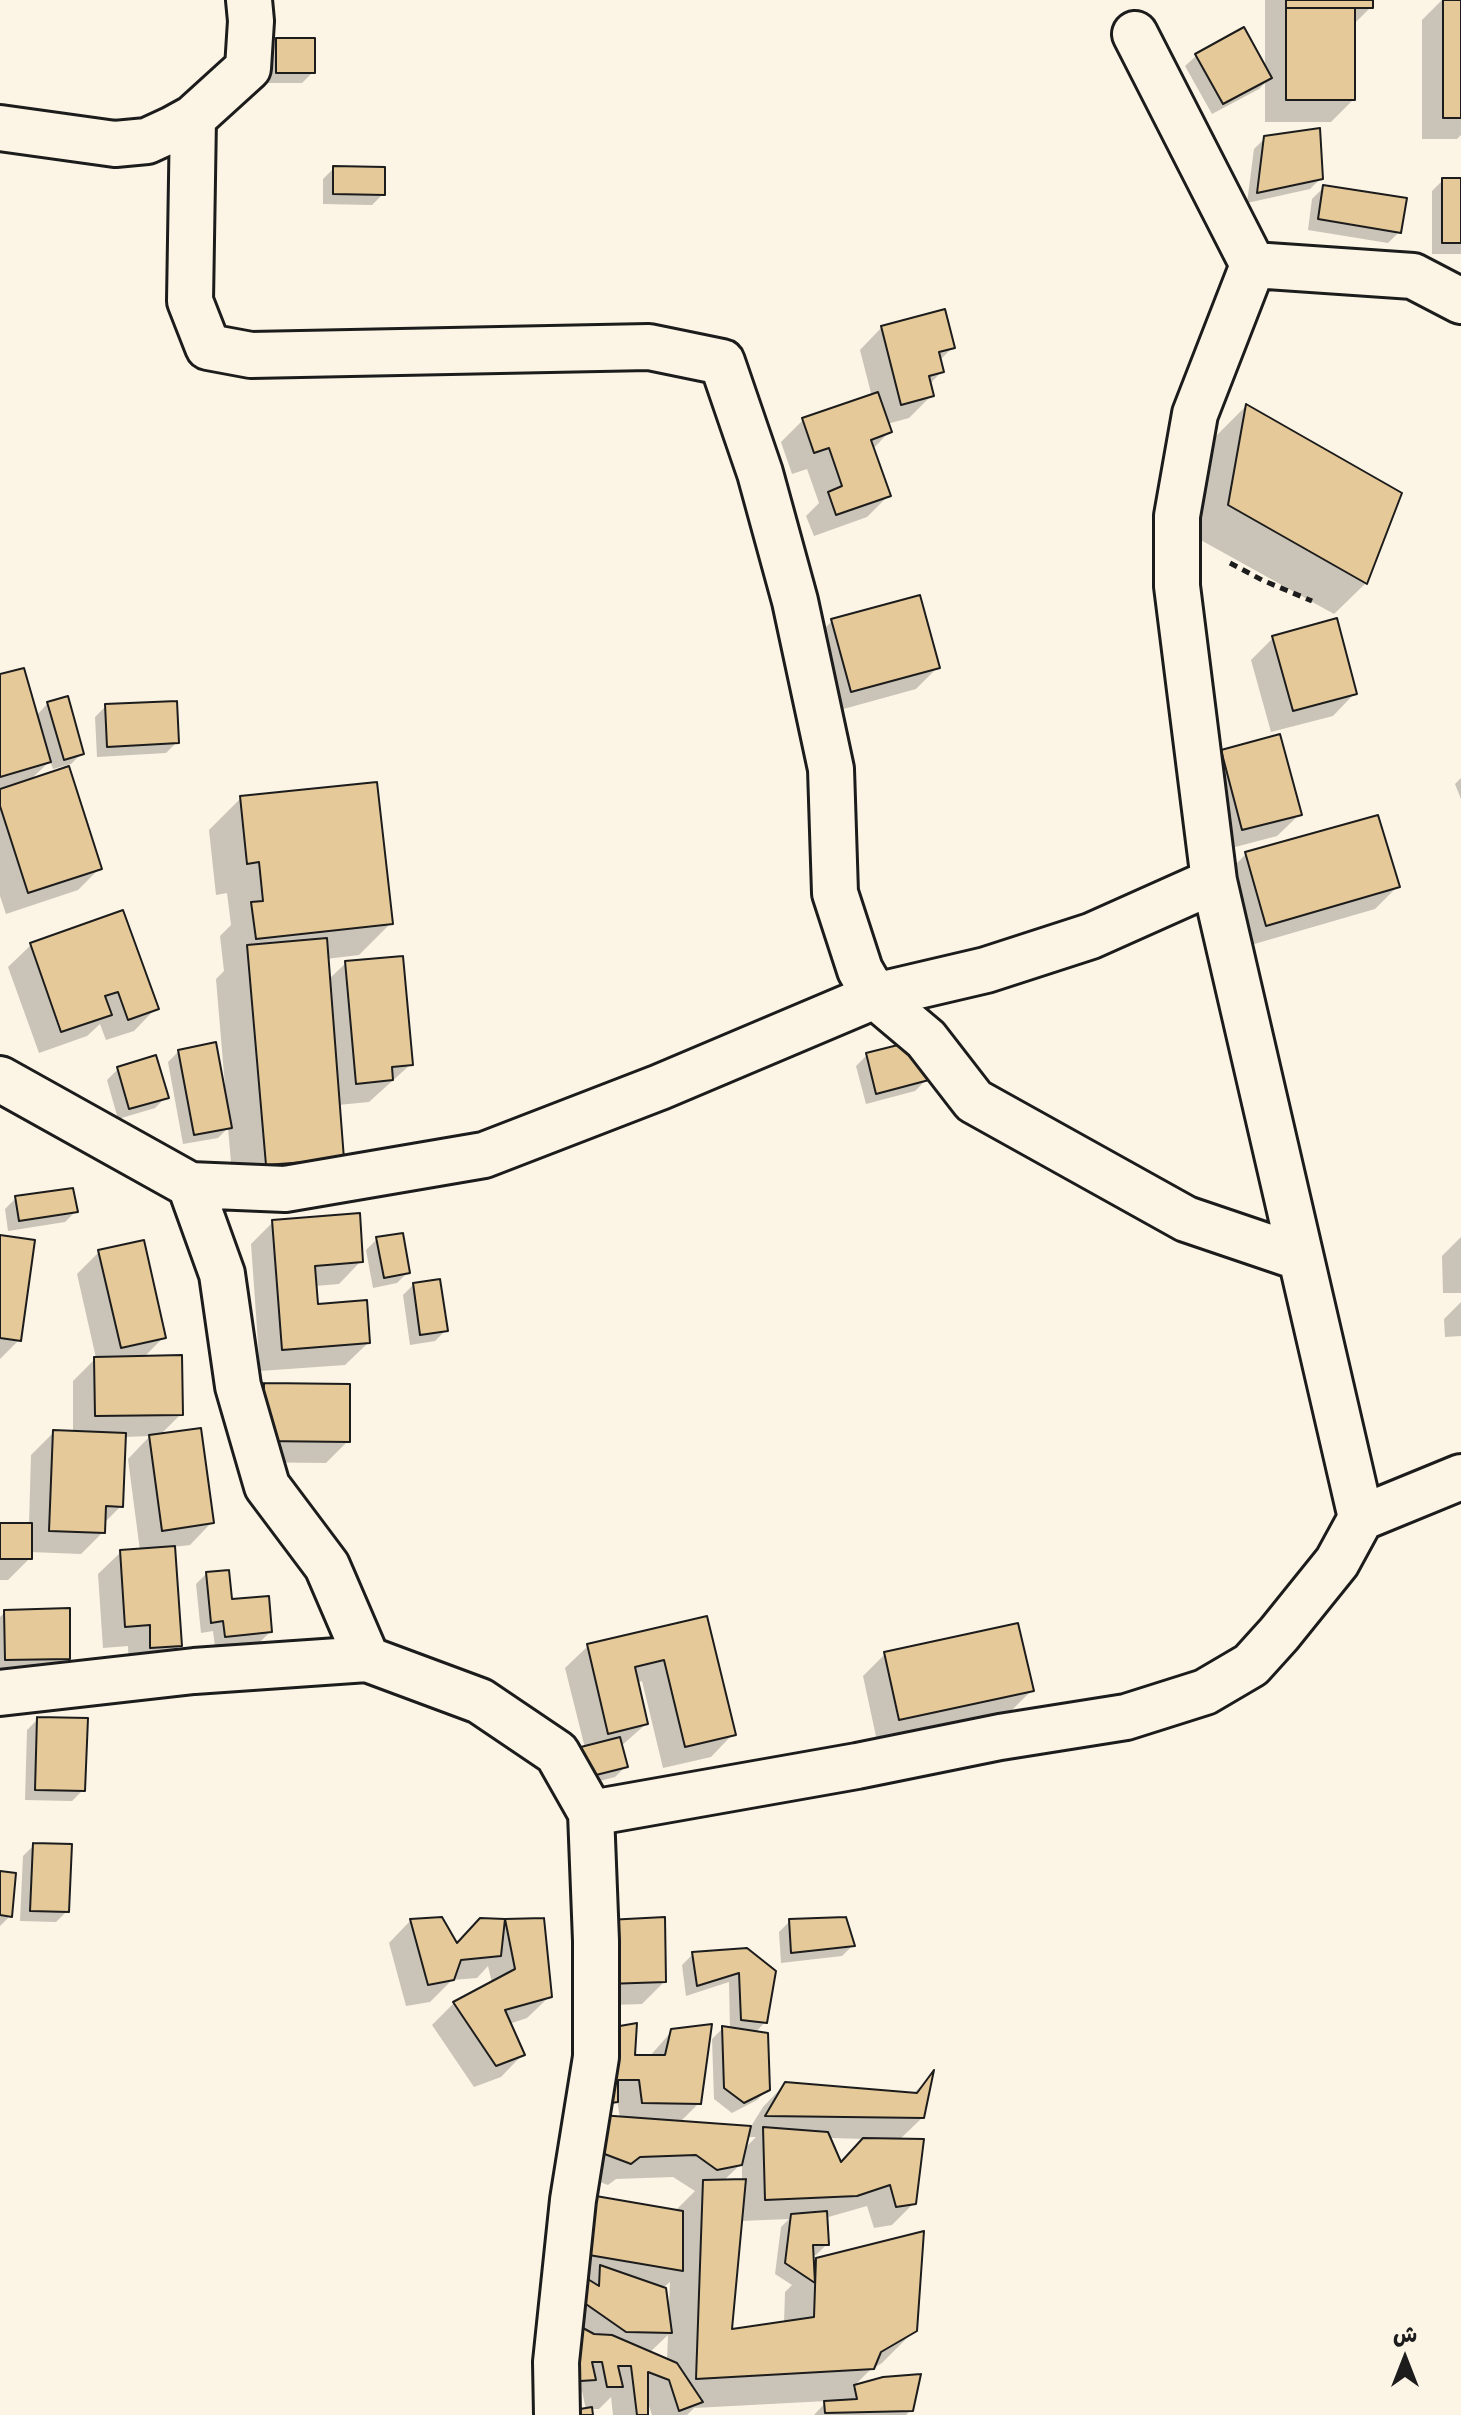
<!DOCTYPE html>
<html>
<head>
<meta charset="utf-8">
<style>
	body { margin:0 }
	#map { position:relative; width:1461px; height:2415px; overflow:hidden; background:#fcf5e5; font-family:"Shantell Sans","Playpen Sans Arabic",sans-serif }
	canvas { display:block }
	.north { position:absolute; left:1365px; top:2319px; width:80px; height:80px; -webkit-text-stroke:6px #fcf5e5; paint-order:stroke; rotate:0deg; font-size:22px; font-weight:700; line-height:32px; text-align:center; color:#1c1c1c }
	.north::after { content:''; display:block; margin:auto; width:28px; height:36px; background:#1c1c1c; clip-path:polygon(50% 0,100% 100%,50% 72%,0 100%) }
</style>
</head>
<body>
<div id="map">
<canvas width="1461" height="2415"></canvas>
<div class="north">ش</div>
</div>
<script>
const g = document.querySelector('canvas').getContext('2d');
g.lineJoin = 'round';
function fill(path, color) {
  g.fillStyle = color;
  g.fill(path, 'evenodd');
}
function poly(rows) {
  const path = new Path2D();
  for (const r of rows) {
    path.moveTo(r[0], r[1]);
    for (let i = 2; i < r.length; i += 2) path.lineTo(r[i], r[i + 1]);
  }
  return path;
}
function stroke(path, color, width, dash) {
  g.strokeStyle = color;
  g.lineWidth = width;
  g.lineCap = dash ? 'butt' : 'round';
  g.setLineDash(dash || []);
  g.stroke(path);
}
const shadow = poly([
	[1265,0,1371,0,1371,7,1353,25,1353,100,1331,122,1265,122,1265,83,1259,89,1212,114,1185,66,1196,56,1265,69],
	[1442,0,1461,0,1461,135,1457,139,1422,139,1422,20],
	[277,40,313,72,302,83,266,83,266,51],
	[1265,138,1321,178,1310,189,1247,203,1254,149],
	[334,168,383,194,372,205,323,204,323,179],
	[1443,180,1461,180,1461,254,1432,254,1432,191],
	[1323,188,1399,232,1388,243,1308,230,1312,199],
	[882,327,953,347,939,361,942,371,929,385,931,396,909,418,887,424,890,431,873,449,889,495,867,517,814,536,806,516,819,503,807,469,792,474,781,442,803,420,872,397,860,350],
	[1246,406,1366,583,1334,614,1197,538,1214,438],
	[832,621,938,667,916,689,829,713,810,643],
	[1273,638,1355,693,1333,716,1271,732,1251,660],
	[0,676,36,716,48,703,82,753,71,764,53,769,50,761,29,781,100,868,78,890,6,914,0,896],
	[106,706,177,742,166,753,97,757,95,717],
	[1222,752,1300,814,1277,836,1220,851,1200,774],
	[1461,778,1461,799,1455,784],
	[241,798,391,923,359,955,326,959,328,980,346,963,411,1064,369,1102,338,1105,342,1158,234,1196,228,1128,218,1138,183,1144,168,1062,179,1051,222,1086,225,1086,216,979,224,971,220,936,231,925,227,893,216,895,209,830],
	[1246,854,1397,887,1375,909,1244,947,1224,876],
	[31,945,156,1008,134,1031,106,1040,100,1024,87,1036,39,1053,8,967],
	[867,1055,926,1080,915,1091,866,1104,856,1066],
	[118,1069,166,1097,155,1108,118,1119,107,1080],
	[16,1198,76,1211,65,1222,8,1231,5,1209],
	[273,1222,361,1261,339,1284,315,1286,317,1306,368,1343,345,1365,260,1371,251,1244],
	[0,1237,19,1340,0,1359],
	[1461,1237,1461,1293,1443,1293,1442,1256],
	[377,1239,408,1272,397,1283,373,1288,366,1250],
	[99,1252,164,1337,143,1358,181,1414,159,1436,212,1522,190,1545,173,1547,180,1645,158,1667,129,1669,128,1646,103,1648,98,1574,121,1552,140,1551,128,1459,150,1436,124,1437,121,1506,103,1524,103,1532,81,1554,30,1552,30,1558,8,1580,0,1580,0,1525,29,1525,31,1455,54,1432,73,1433,73,1381,96,1358,77,1274],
	[414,1284,446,1330,435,1341,410,1345,403,1295],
	[1461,1302,1461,1336,1445,1337,1444,1319],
	[265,1385,348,1441,326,1463,242,1462,242,1407],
	[207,1573,230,1601,270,1632,259,1643,215,1647,213,1631,201,1633,196,1584],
	[5,1612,68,1659,57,1670,0,1670,0,1617],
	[705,1618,733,1734,711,1757,663,1768,642,1681,636,1683,646,1724,620,1747,626,1766,615,1777,569,1789,585,1748,565,1668,588,1646],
	[885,1654,1031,1691,1009,1713,877,1741,863,1676],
	[38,1719,83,1790,72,1801,25,1800,27,1730],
	[34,1845,67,1911,56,1922,20,1921,23,1856],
	[0,1873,10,1916,0,1926],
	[411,1920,456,1945,505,1922,542,1920,550,1996,527,2018,509,2024,523,2054,501,2077,474,2087,432,2025,454,2003,492,1983,488,1966,477,1978,452,1980,430,2002,406,2006,389,1943],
	[790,1921,853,1945,842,1956,781,1963,779,1932],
	[585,1945,664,1982,642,2004,584,2006],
	[747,1951,765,2022,755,2033,768,2089,757,2100,732,2113,714,2099,712,2039,723,2028,730,2029,729,1982,686,1996,682,1965,693,1954],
	[672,2031,699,2103,679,2123,750,2128,763,2107,785,2084,912,2095,931,2076,923,2117,899,2140,914,2203,892,2225,874,2228,867,2206,825,2218,827,2244,816,2255,812,2255,812,2264,817,2260,915,2330,882,2363,870,2370,852,2388,883,2379,911,2410,906,2415,814,2415,827,2401,694,2408,687,2415,652,2415,647,2400,646,2415,613,2415,611,2397,599,2409,591,2409,591,2415,586,2410,582,2391,571,2401,568,2219,674,2212,695,2191,673,2177,616,2179,608,2185,573,2172,582,2125,633,2057,649,2057],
	[617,2100,620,2118,601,2117],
	[747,2137,756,2137,744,2149],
	[829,2138,865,2139,840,2164],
	[742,2163,742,2181,723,2181],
	[789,2219,781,2227,775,2274,792,2285,785,2292,784,2323,730,2332,740,2221],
	[670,2282,669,2305,666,2305,664,2287],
	[668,2335,667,2361,649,2353]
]);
const building = poly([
	[1286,0,1373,0,1373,8,1286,8,1286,0],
	[1443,0,1461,0,1461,118,1443,118,1443,0],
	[1286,8,1355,8,1355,100,1286,100,1286,8],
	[1244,27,1272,78,1223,104,1195,54,1244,27],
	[276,38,315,38,315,73,276,73,276,38],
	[1320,128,1323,179,1257,193,1264,136,1320,128],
	[333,166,385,167,385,195,333,194,333,166],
	[1442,178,1461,178,1461,243,1442,243,1442,178],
	[1323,185,1407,198,1401,233,1318,219,1323,185],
	[945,309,955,348,939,352,944,372,929,376,934,396,901,405,881,326,945,309],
	[878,392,892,432,871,440,891,496,836,515,828,492,842,486,829,448,814,453,802,418,878,392],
	[1246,404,1402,493,1367,584,1228,505,1246,404],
	[920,595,940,668,851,692,831,619,920,595],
	[1337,618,1357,694,1293,711,1272,636,1337,618],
	[24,668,51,762,0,777,0,674,24,668],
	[68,696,84,754,64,760,47,702,68,696],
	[177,701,179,743,107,747,105,704,177,701],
	[1280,734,1302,815,1242,830,1221,750,1280,734],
	[69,766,102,869,28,893,0,806,0,789,69,766],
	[377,782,393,924,256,939,251,902,263,901,259,862,247,864,240,796,377,782],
	[1378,815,1400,887,1266,926,1245,852,1378,815],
	[123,910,159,1009,128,1020,118,992,105,996,112,1015,61,1032,30,943,123,910],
	[327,938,344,1159,266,1165,247,945,327,938],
	[403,956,413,1065,392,1067,393,1080,356,1084,345,961,403,956],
	[918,1040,929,1080,876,1094,866,1053,918,1040],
	[216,1042,232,1128,194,1135,178,1050,216,1042],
	[156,1055,169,1098,129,1109,117,1067,156,1055],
	[73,1188,78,1212,19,1221,15,1196,73,1188],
	[360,1213,363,1262,315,1266,318,1304,367,1300,370,1343,282,1350,272,1220,360,1213],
	[403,1233,410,1273,384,1278,376,1237,403,1233],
	[0,1235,35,1240,21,1341,0,1338,0,1235],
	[144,1240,166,1338,121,1348,98,1250,144,1240],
	[440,1279,448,1331,420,1335,413,1283,440,1279],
	[182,1355,183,1415,95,1416,94,1357,182,1355],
	[264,1383,350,1384,350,1442,263,1441,264,1383],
	[201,1428,214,1523,162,1531,149,1435,201,1428],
	[53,1430,126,1433,123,1507,106,1506,105,1533,49,1531,53,1430],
	[0,1523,32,1523,32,1559,0,1559,0,1523],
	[175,1546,182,1646,150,1648,150,1625,125,1627,120,1550,175,1546],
	[229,1570,232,1599,269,1596,272,1632,225,1637,223,1621,211,1623,206,1572,229,1570],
	[70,1608,70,1659,5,1660,4,1610,70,1608],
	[707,1616,736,1735,685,1747,664,1660,635,1667,648,1724,608,1734,587,1644,707,1616],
	[1018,1623,1034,1691,899,1720,884,1652,1018,1623],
	[37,1717,88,1718,85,1791,35,1790,37,1717],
	[620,1737,628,1767,580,1779,573,1749,620,1737],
	[33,1843,72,1844,69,1912,30,1911,33,1843],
	[0,1871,16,1873,12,1917,0,1915,0,1871],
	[442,1917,457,1943,480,1918,505,1919,501,1956,461,1960,454,1980,428,1985,410,1919,442,1917],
	[665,1917,666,1982,606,1984,607,1920,665,1917],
	[846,1917,855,1946,791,1953,789,1919,846,1917],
	[544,1918,552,1997,505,2010,525,2055,496,2066,453,2002,515,1969,505,1919,544,1918],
	[747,1948,776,1971,767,2023,741,2020,739,1973,697,1986,692,1952,747,1948],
	[637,2023,635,2055,665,2055,671,2029,712,2024,701,2104,642,2103,639,2080,618,2080,618,2102,603,2104,614,2027,637,2023],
	[722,2026,768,2033,770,2090,744,2103,724,2088,722,2026],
	[934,2070,924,2118,765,2116,785,2082,917,2093,934,2070],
	[600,2115,751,2126,742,2165,717,2170,696,2155,640,2157,631,2164,594,2150,600,2115],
	[763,2127,828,2132,841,2162,863,2138,924,2139,916,2204,896,2207,890,2185,857,2196,765,2200,763,2127],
	[746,2179,732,2329,814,2317,816,2258,924,2231,917,2331,881,2352,874,2369,696,2379,703,2180,746,2179],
	[590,2195,683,2211,683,2271,583,2254,590,2195],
	[827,2211,829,2245,813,2245,815,2283,785,2263,791,2214,827,2211],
	[600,2265,666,2288,672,2333,626,2332,573,2295,578,2273,599,2286,600,2265],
	[572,2322,594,2334,612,2335,677,2363,703,2402,679,2411,669,2380,648,2372,648,2415,637,2415,631,2366,618,2366,623,2387,607,2387,602,2362,592,2362,596,2380,565,2382,572,2322],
	[921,2374,913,2411,825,2413,824,2401,857,2399,854,2385,883,2377,921,2374],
	[592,2407,593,2415,569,2415,568,2411,592,2407]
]);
const path = poly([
	[1230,563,1262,580,1312,601]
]);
const street = poly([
	[1135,34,1253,265],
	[193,118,190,301,208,347,251,355,649,347,722,362,760,473,795,601,831,769,835,893,860,970,875,996,986,970,1091,936,1214,881],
	[0,128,115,144,147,141,173,129,193,118,248,68,251,21,249,0],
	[0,1079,190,1185,222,1274,238,1386,267,1486,327,1566,367,1659,480,1701,557,1753,591,1813,596,1941,596,2057,573,2200,556,2362,557,2415],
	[190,1185,285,1189,484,1155,660,1087,875,996,926,1039,974,1101,1186,1219,1301,1258],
	[1361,1518,1214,881,1177,586,1177,516,1195,414,1253,265,1413,276,1461,301],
	[0,1693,194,1671,367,1659],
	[591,1813,857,1766,1000,1737,1126,1717,1205,1692,1251,1665,1279,1634,1337,1562,1361,1518,1461,1477]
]);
fill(shadow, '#0003');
fill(building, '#e5c999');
stroke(building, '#1c1c1c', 2);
stroke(street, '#1c1c1c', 50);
stroke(path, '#1c1c1c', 5, [8, 6]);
stroke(street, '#fcf5e5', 44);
</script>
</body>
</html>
